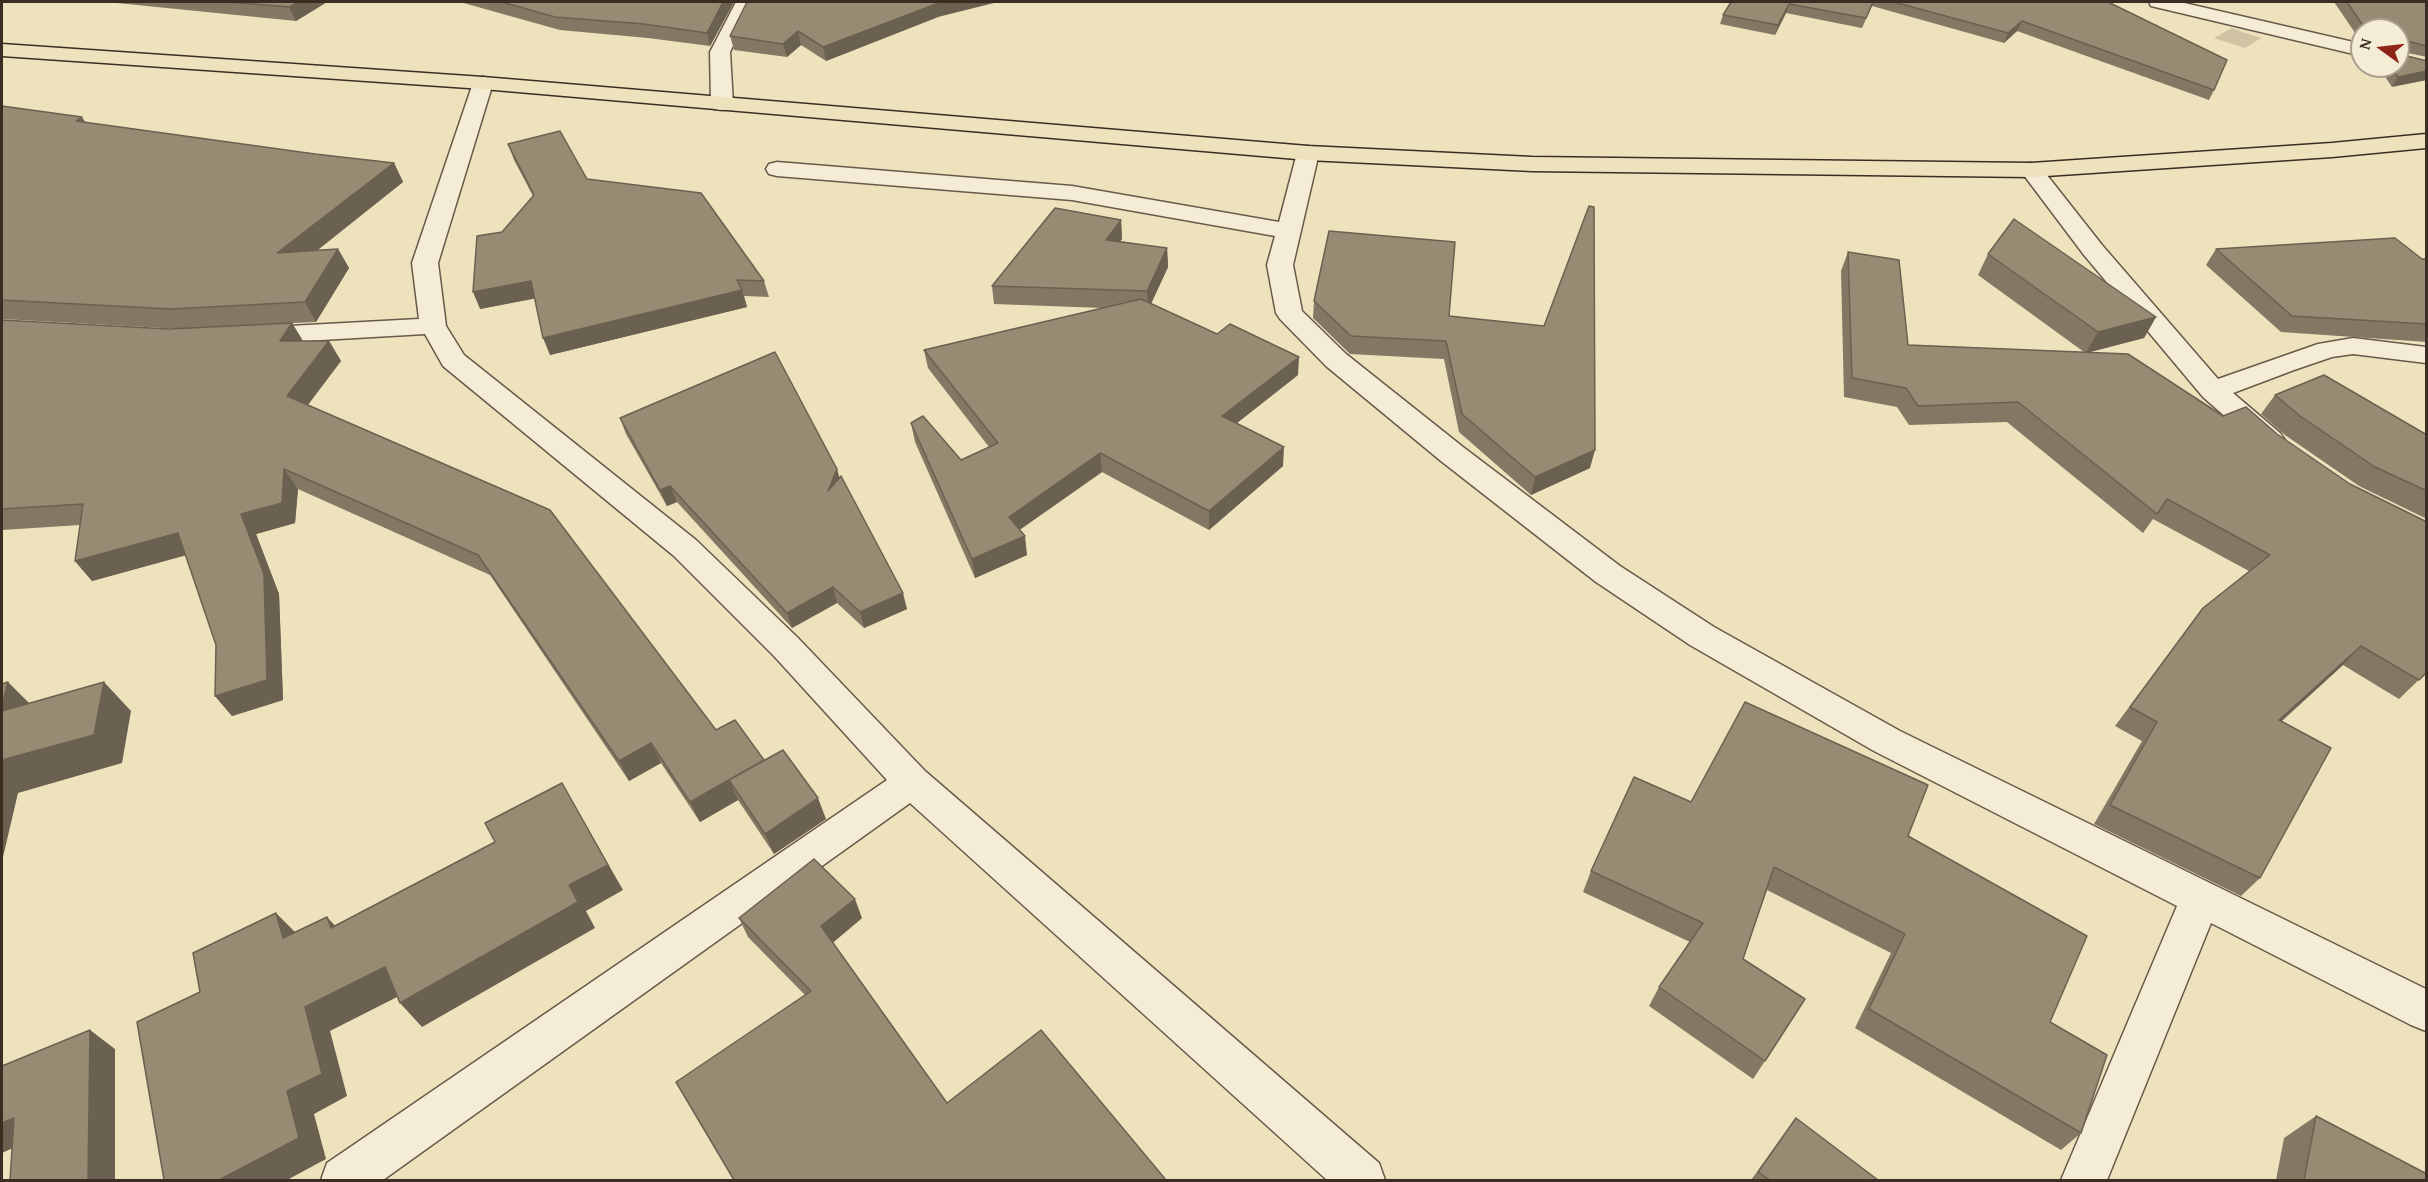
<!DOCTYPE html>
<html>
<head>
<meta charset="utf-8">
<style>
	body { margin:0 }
	#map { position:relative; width:2428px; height:1182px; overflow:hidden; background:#eee2bd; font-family:"Gentium Book Plus",serif }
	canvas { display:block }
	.frame { position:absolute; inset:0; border:3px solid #3a2d23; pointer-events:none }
	.north { position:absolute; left:2350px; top:18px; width:60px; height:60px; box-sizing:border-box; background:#f4ecd4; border:2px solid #aaa08d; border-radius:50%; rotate:285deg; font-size:16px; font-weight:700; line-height:24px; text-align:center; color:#3a2d23 }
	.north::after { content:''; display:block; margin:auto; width:21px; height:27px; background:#8f2418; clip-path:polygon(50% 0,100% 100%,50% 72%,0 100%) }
</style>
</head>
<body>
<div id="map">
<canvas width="2428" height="1182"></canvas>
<div class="frame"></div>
<div class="north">N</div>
</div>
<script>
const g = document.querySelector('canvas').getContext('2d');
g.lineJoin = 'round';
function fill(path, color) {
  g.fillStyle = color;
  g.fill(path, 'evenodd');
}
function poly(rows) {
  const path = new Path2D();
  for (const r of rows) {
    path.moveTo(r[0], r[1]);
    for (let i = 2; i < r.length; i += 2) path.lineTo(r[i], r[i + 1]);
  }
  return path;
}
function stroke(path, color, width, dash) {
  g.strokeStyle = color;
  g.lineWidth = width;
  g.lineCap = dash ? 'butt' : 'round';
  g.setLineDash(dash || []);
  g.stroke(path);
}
const green = poly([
	[2232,28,2245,33,2261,38,2245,48,2214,38]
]);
const minor = poly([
	[736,2,754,2,730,52,733,104,730,109,722,110,714,109,711,104,710,52,736,2],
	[2149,2,2180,2,2362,44,2362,56,2151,6,2149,2],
	[483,77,490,79,493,83,438,263,446,326,464,355,696,540,798,638,925,771,1379,1163,1385,1180,1327,1180,910,803,383,1180,321,1180,327,1163,887,780,774,656,674,556,443,366,425,334,252,344,242,342,239,336,242,330,252,328,419,319,412,263,473,83,476,79,483,77],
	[1308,146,1316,148,1319,153,1293,265,1302,311,1346,354,1463,447,1620,566,1714,627,1900,731,2426,989,2426,1031,2411,1025,2211,923,2107,1180,2061,1180,2177,906,1874,751,1690,645,1596,582,1441,461,1326,366,1280,319,1276,313,1267,265,1275,236,1072,200,777,176,769,174,766,169,769,164,777,162,1072,186,1279,222,1297,153,1300,148,1308,146],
	[2031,163,2039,165,2102,245,2218,379,2318,344,2353,338,2426,347,2426,363,2353,354,2332,357,2294,370,2233,393,2280,433,2285,440,2280,447,2270,449,2260,447,2203,397,2084,255,2020,170,2023,165,2031,163]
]);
const trunk = poly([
	[2,44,483,77,1308,146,1532,157,2031,163,2332,143,2426,134,2426,148,2332,157,2031,177,1532,171,1308,160,483,89,2,56,2,44]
]);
const wall = poly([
	[107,2,327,2,296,21],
	[460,2,734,2,710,46,648,38,560,30],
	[1731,2,2108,2,2214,90,2209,100,2017,31,2004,43,1872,6,1862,28,1786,13,1775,35,1720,24,1723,15],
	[2334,2,2427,2,2427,57,2403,52,2403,55,2427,61,2392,87,2378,66,2398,66,2398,30,2362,30,2362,43],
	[938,17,826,61,801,45,787,57,734,50,730,36],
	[2,106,85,122,315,154,394,163,403,182,317,250,338,249,349,268,316,322,292,323,303,341,329,341,341,361,308,405,716,730,764,760,826,819,774,854,738,800,700,822,661,763,629,781,490,575,298,489,295,523,256,534,279,594,283,700,232,716,215,696,216,645,186,555,92,581,75,561,80,525,2,530,2,320,169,329,182,329,2,319],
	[508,144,587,179,764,281,769,297,744,296,747,307,550,355,535,298,480,309,502,232,533,196,514,160],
	[1121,220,1122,239,1120,241,1167,248,1168,267,1151,304,1298,375,1236,423,1283,466,1209,530,1102,472,1019,530,1027,555,975,578,915,442,911,423,961,460,989,447,928,368,924,350,1103,308,994,304,992,286],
	[2216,249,2427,259,2427,342,2281,332,2206,265],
	[1848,252,1908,345,2084,352,1978,275,1988,254,2156,317,2144,338,2090,352,2427,672,2399,699,2343,665,2281,722,2260,878,2241,896,2094,824,2142,741,2115,726,2203,608,2249,571,2153,519,2143,533,2007,422,1909,425,1897,407,1844,397,1841,271],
	[1314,301,1449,316,1590,468,1531,495,1459,432,1444,359,1350,354,1313,318],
	[2275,395,2427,435,2427,519,2359,486,2285,435,2261,414],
	[620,418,837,469,839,477,907,609,864,628,837,603,792,628,677,502,667,506,626,434],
	[1691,802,1908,836,2050,1022,2081,1133,2061,1150,1855,1028,1891,953,1767,890,1743,959,1765,1061,1753,1079,1649,1006,1659,987,1690,942,1583,892,1591,871],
	[739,918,862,918,832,943,947,1103,1160,1173,734,1180,805,995,748,937],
	[2316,1116,2427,1180,2276,1180,2284,1138],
	[1796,1118,1878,1180,1751,1180]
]);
const shadedWall = poly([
	[299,2,327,2,296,21,289,7],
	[723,2,734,2,710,46,707,33],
	[944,2,998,2,938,17,826,61,823,47,936,4],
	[1789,4,1786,13,1775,35,1778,25],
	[2022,21,2017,31,2004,43,2008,33],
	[798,31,801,45,787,57,783,44],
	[2427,71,2427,80,2392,87,2398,77],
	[82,117,94,136,76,121],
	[394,163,403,182,289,273,277,253],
	[1121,220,1122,239,1107,258,1106,240],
	[1167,248,1168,267,1148,310,1147,291],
	[338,249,349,268,316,322,305,302],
	[531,281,538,298,480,309,473,292],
	[742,290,747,307,550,355,543,338],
	[2156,317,2144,338,2086,353,2098,332],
	[292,323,304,343,280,341],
	[329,341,341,361,299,416,287,396],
	[1299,357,1298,375,1222,435,1222,416],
	[1284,447,1283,466,1209,530,1209,511],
	[1595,450,1590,468,1531,495,1535,477],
	[1100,453,1102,472,1011,536,1009,517],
	[284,469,298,489,295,523,256,534,279,594,283,700,232,716,215,696,241,514],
	[837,469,841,485,828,491],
	[670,486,677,502,667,506,660,490],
	[178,533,194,553,92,581,75,561],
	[1025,536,1027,555,975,578,972,559],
	[833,587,837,603,792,628,787,613],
	[903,593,907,609,864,628,860,612],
	[2361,646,2343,665,2261,739,2279,720],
	[8,682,37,711,2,713,2,706],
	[104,682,131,711,122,763,18,793,3,857,2,857,2,760],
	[651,743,661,763,629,781,619,761],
	[729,780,738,800,700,822,690,802],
	[562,783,623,890,586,911,595,928,422,1027,400,1003],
	[818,798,826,819,774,854,765,834],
	[855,899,862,918,829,946,821,926],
	[276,913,301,938,283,938],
	[327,917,350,942,331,928],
	[385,967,407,992,330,1031,347,1096,314,1114,326,1159,287,1180,219,1180,287,1091,305,1007],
	[90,1030,115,1049,115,1180,88,1180],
	[14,1118,42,1135,2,1153,2,1123]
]);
const building = poly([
	[230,2,299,2,289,7,230,2],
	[502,2,723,2,707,33,644,24,555,17,502,2],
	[747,2,944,2,936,4,823,47,798,31,783,44,730,36,747,2],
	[1731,2,1873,2,1866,18,1789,4,1778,25,1723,15,1731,2],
	[1894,2,2108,2,2227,60,2214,90,2022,21,2008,33,1894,2],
	[2347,2,2427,2,2427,46,2403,40,2403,55,2427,61,2427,71,2398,77,2391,66,2398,66,2398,30,2366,30,2347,2],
	[2,106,82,117,76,121,315,154,394,163,277,253,338,249,305,302,170,309,2,300,2,106],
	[560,131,587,179,701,193,764,281,737,280,742,290,543,338,531,281,473,292,477,236,502,232,534,195,508,144,560,131],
	[1589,206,1594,207,1595,450,1535,477,1462,414,1446,341,1351,336,1314,301,1329,231,1455,242,1449,316,1544,326,1589,206],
	[1055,208,1121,220,1106,240,1167,248,1147,291,992,286,1055,208],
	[2014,219,2156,317,2098,332,1988,254,2014,219],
	[2395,238,2422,259,2427,259,2427,324,2292,316,2216,249,2395,238],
	[1848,252,1899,260,1908,345,2128,354,2223,416,2246,407,2277,434,2350,484,2427,522,2427,672,2419,680,2361,646,2279,720,2331,748,2260,878,2110,805,2157,722,2130,707,2203,608,2270,555,2167,499,2157,514,2018,402,1918,406,1906,388,1852,378,1848,252],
	[1141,299,1217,334,1230,324,1299,357,1222,416,1284,447,1209,511,1100,453,1009,517,1025,536,972,559,911,423,923,416,961,460,998,443,924,350,1141,299],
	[2,320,169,329,292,323,280,341,329,341,287,396,550,510,716,730,735,720,764,760,690,802,651,743,619,761,478,555,284,469,282,503,241,514,264,574,267,680,215,696,216,645,178,533,75,561,83,504,2,509,2,320],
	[775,352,837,469,828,491,841,476,903,593,860,612,833,587,787,613,670,486,660,490,620,418,775,352],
	[2324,375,2427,435,2427,491,2375,467,2300,416,2275,395,2324,375],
	[8,682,2,706,2,684,8,682],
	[104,682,94,735,2,760,2,711,104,682],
	[1745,702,1928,785,1908,836,2087,936,2050,1022,2107,1055,2081,1133,1869,1009,1905,934,1774,867,1743,959,1805,999,1765,1061,1659,987,1703,923,1591,871,1634,777,1691,802,1745,702],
	[783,750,818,798,765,834,729,780,783,750],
	[562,783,608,865,569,885,578,902,400,1003,385,967,305,1007,322,1074,287,1091,299,1138,219,1180,164,1180,137,1022,200,992,193,953,276,913,283,938,327,917,331,928,495,842,485,823,562,783],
	[814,859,855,899,821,926,947,1103,1041,1030,1166,1180,734,1180,676,1082,811,991,739,918,814,859],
	[90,1030,88,1180,10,1180,14,1118,2,1123,2,1066,90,1030],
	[2316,1116,2427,1174,2427,1180,2304,1180,2316,1116],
	[1796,1118,1878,1180,1770,1180,1758,1172,1796,1118]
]);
fill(green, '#cfc3a3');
stroke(minor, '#675a4a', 3);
stroke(trunk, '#3a2d23', 3);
fill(minor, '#f4ecd4');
fill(trunk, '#eee2bd');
fill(wall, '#837863');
fill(shadedWall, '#6a6150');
fill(building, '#988b73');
stroke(building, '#6a6150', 1.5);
</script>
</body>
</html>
